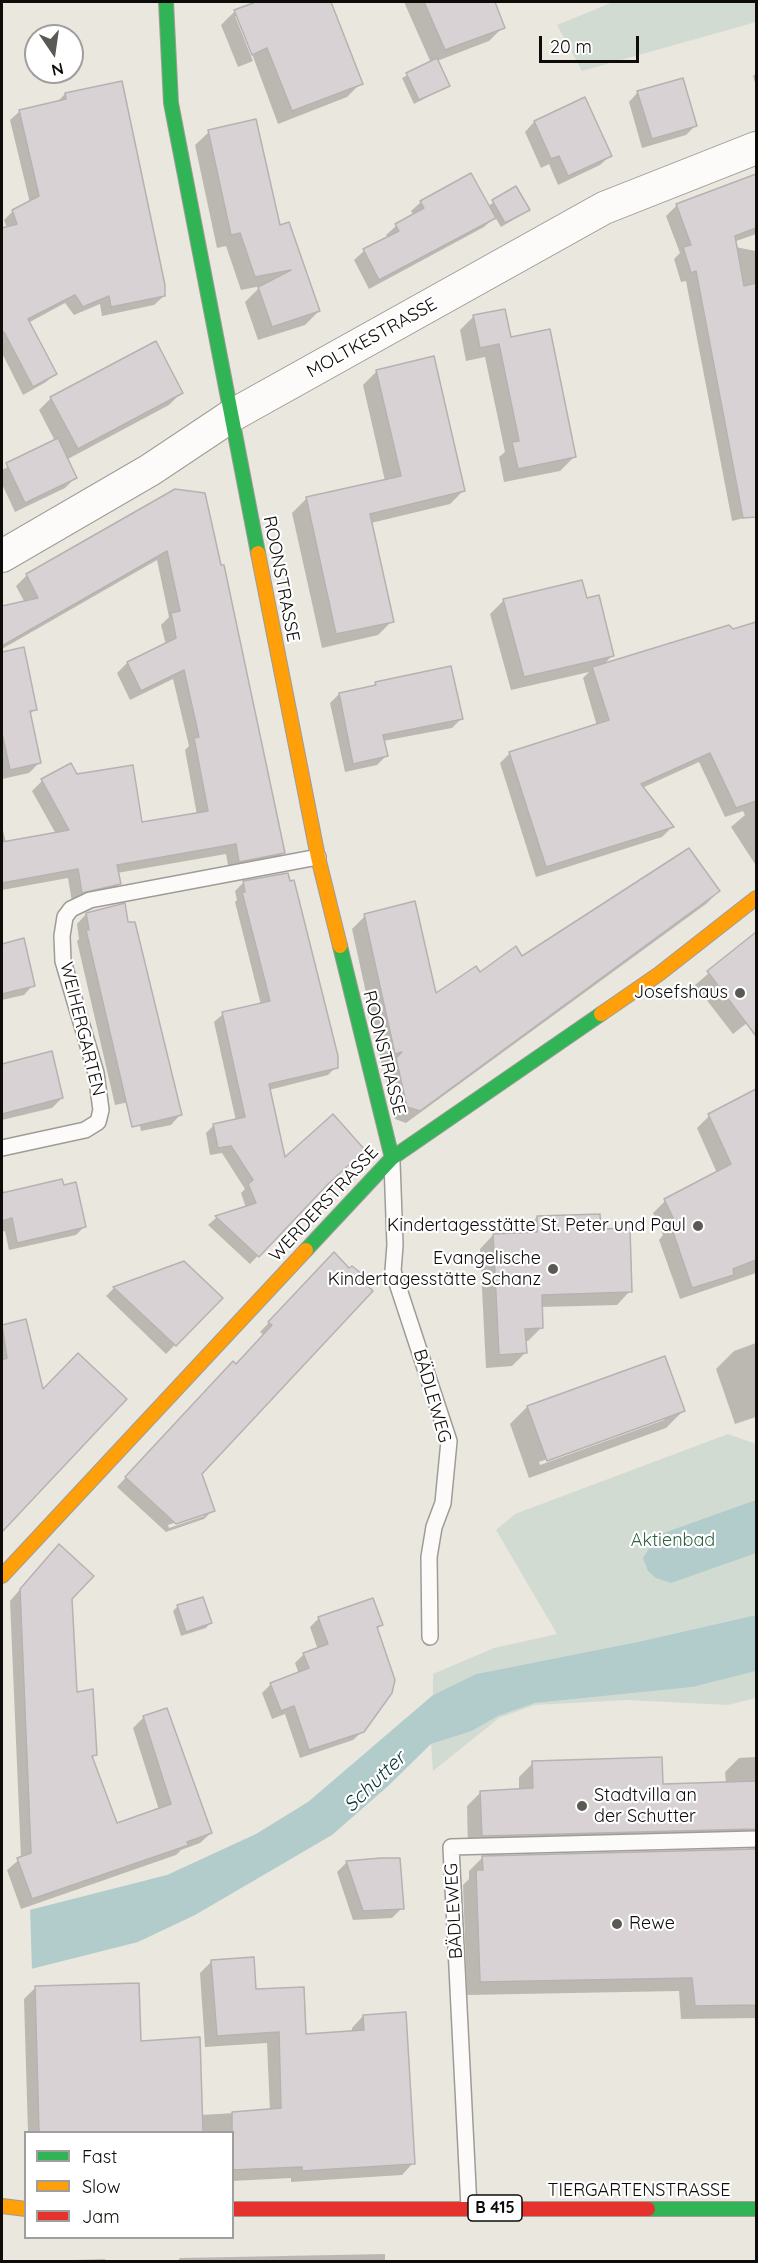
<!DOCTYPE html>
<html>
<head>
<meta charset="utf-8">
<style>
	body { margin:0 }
	#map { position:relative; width:758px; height:2263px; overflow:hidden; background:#eae7df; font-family:Quicksand,sans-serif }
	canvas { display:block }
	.frame { position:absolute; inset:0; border:3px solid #0e0c08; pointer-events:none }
	.legend { position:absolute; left:24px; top:2131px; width:210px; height:108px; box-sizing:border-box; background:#fff; border:2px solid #9f9e9c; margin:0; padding:8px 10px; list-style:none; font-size:18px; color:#0e0c08 }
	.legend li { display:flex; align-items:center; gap:12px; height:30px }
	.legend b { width:30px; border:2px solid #9f9e9c }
	.north { position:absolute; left:24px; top:24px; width:60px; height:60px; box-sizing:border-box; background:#fff; border:2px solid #9f9e9c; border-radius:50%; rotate:167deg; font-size:16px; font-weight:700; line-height:24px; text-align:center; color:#0e0c08 }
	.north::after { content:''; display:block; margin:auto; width:21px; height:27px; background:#5b5953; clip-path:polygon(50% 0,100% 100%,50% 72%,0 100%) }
	.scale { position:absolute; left:539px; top:36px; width:100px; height:27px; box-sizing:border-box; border:3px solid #0e0c08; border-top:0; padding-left:8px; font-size:18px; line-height:21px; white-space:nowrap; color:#0e0c08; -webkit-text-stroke:4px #fff; paint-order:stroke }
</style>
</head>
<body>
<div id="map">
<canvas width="758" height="2263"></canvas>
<div class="frame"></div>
<ul class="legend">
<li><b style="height:8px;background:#30b455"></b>Fast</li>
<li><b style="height:8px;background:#ff9f0a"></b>Slow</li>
<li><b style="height:8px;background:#e5322d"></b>Jam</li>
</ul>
<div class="north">N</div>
<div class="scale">20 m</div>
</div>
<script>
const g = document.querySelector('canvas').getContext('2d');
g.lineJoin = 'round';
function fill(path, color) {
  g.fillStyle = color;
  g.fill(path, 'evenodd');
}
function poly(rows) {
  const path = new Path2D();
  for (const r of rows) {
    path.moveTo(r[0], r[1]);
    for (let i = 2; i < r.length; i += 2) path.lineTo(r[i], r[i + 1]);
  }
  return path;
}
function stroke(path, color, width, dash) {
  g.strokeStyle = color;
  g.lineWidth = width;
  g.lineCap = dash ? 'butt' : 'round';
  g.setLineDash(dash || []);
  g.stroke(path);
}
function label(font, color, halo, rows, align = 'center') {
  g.font = font + ' Quicksand,sans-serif';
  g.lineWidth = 4.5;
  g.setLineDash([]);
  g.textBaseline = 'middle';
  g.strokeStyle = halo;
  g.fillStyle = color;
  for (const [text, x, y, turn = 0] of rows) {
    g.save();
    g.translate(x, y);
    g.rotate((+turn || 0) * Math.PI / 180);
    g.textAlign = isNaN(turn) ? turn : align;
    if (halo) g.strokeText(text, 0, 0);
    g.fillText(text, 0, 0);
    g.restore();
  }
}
const green = poly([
	[613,2,756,2,756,22,582,71,557,25],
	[728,1434,756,1444,756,1615,642,1641,476,1674,433,1695,433,1674,494,1648,557,1634,496,1530,515,1514],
	[756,1671,756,1698,728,1705,627,1700,535,1705,499,1718,433,1771,431,1744,472,1731,498,1716,535,1703,693,1687]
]);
const water = poly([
	[756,1500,756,1553,671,1583,656,1578,648,1571,643,1558,658,1535],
	[756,1615,756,1671,693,1687,535,1703,498,1716,472,1731,431,1744,387,1787,332,1835,195,1915,138,1942,31,1969,2,1917,167,1875,256,1834,308,1802,433,1695,476,1674,642,1641]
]);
const pier = poly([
	[30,1906,32,1972,2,1974,2,1914]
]);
const shadow = poly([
	[260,2,264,2,265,5,274,2,331,2,361,83,347,97,278,124,238,16,235,16,253,61,238,67,221,25,235,11],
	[404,2,493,2,503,27,489,41,437,61,448,86,414,104,402,78,431,63],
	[756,73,756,86,753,76],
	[638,92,695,126,686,135,642,148,629,102],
	[65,94,164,296,154,305,102,316,100,304,74,315,65,303,28,323,55,373,46,382,23,395,2,353,2,289,8,286,2,262,2,231,7,228,4,220,13,211,30,203,10,120,20,111,57,102],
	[584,99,610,156,600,165,558,185,549,164,541,168,525,132,534,122],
	[209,132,279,227,319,311,305,325,258,340,245,302,261,286,241,290,226,246,217,248,195,145],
	[756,176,756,234,725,245,756,251,756,515,732,521,686,281,681,282,674,259,680,253,666,216,677,205],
	[515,188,528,210,523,214,501,227,495,217,484,227,369,289,354,260,364,251,388,238,386,235,396,226,414,216,411,211,421,202,488,206],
	[474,316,510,338,574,457,560,471,504,482,499,457,505,452,485,357,466,361,460,330],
	[377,371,464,490,450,504,371,523,392,621,378,635,322,648,292,513,306,499,385,481,363,385],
	[181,393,169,405,66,460,75,478,65,488,15,512,2,484,2,470,55,441,39,410,51,398],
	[175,491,283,853,273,863,229,871,226,854,117,873,119,884,109,894,72,902,68,878,2,890,2,826,6,843,56,834,32,791,42,781,76,775,141,824,197,815,185,750,189,746,173,679,130,700,117,673,127,663,166,645,161,625,169,617,157,560,2,649,2,608,25,603,16,586,26,576],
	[504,600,586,600,612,656,603,665,756,623,755,864,731,827,745,815,743,811,725,817,699,762,642,788,672,827,662,837,536,877,500,763,510,753,597,726,583,678,589,672,511,690,490,614],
	[23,649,35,709,29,715,40,762,29,773,2,779,2,654],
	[376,683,461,719,452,728,383,741,386,756,377,765,345,772,330,703,339,694,371,688],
	[243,883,336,1067,328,1075,269,1090,284,1160,321,1189,250,1264,208,1225,216,1218,246,1208,241,1193,245,1189,222,1153,210,1155,206,1133,214,1125,236,1121,214,1022,223,1014,261,1005,235,902,237,900,235,891],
	[719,891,706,904,406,1123,395,1119,384,1072,393,1063,382,1066,352,929,365,916,435,996,521,958],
	[86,914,127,923,180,1115,171,1125,141,1131,134,1101,115,1105,77,941,79,939,77,924],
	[756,933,756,1016,733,1034,695,985],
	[23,940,33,985,24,995,2,1000,2,945],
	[51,1053,62,1098,52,1108,2,1120,2,1065],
	[756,1090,756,1273,680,1299,659,1240,663,1235,653,1213,665,1201,717,1173,697,1128,709,1116],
	[2,1184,4,1194,85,1226,76,1235,9,1250,5,1231,2,1232],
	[537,1217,600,1231,630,1291,617,1305,541,1307,541,1328,528,1341,524,1341,525,1353,512,1366,486,1368,480,1249,493,1235,524,1234,524,1231],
	[334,1254,200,1474,213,1510,204,1519,166,1532,117,1487,223,1372,236,1366,264,1335,260,1332],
	[204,1513,204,1516,169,1528,168,1525],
	[114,1288,221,1298,166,1354,106,1296],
	[25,1321,42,1391,125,1399,2,1529,2,1327],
	[756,1343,756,1417,735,1424,716,1369,734,1351],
	[527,1407,683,1411,666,1428,529,1478,510,1424],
	[664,1417,664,1420,540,1465,539,1462],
	[48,1557,71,1598,75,1693,95,1754,91,1758,116,1825,159,1810,133,1728,144,1717,211,1833,200,1843,181,1850,176,1855,21,1909,7,1870,21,1858,10,1601],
	[202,1598,210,1623,206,1628,181,1636,173,1611,177,1607],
	[319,1618,381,1625,376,1630,363,1731,353,1740,300,1758,285,1714,272,1719,262,1693,271,1684,299,1674,295,1663,304,1654,318,1650,310,1627],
	[756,1757,756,2018,681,2019,679,1991,467,1995,463,1885,469,1879,469,1871,483,1857,751,1850,741,1843,468,1850,467,1806,481,1792,519,1791,519,1777,533,1763,662,1786,726,1783,725,1772,739,1758],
	[399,1860,402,1908,392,1918,353,1920,337,1872,346,1863],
	[212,1961,304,2036,352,2033,352,2028,363,2016,413,2163,402,2175,291,2182,291,2178,232,2181,232,2132,28,2132,24,1999,36,1987,139,2042,201,2115,270,2111,267,2043,205,2047,200,1973],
	[385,2254,385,2262,177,2262,180,2258],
	[105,2259,105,2262,45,2262,45,2261]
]);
const building = poly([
	[256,2,331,2,363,84,292,111,267,48,252,55,234,10,256,2],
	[424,2,495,2,505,28,445,50,424,2],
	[437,58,450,86,419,100,406,73,437,58],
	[683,78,697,126,652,139,637,91,683,78],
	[122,81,165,285,165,296,111,307,109,296,83,307,75,295,28,319,57,374,33,387,4,332,2,334,2,228,17,224,12,210,39,196,19,110,66,99,65,93,122,81],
	[585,97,612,156,568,176,559,156,551,159,534,121,585,97],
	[256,119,280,225,289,222,320,311,272,327,258,287,291,270,255,277,240,233,231,235,208,130,256,119],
	[471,173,496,218,379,280,363,249,399,231,395,224,424,208,420,201,471,173],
	[756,174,756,228,735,236,744,286,756,283,756,517,743,518,696,271,691,273,683,247,691,245,676,204,756,174],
	[516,186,530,210,505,223,492,200,516,186],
	[505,309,511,337,550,329,576,457,518,469,512,442,519,441,499,344,480,348,473,315,505,309],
	[156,341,183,393,78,449,50,397,156,341],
	[434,356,465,491,370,514,394,622,336,634,306,497,401,476,376,370,434,356],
	[58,438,77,478,25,503,6,463,58,438],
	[175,489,205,493,221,565,224,565,285,853,239,862,236,844,117,865,121,884,82,893,78,869,2,883,2,842,69,830,41,779,71,763,77,774,133,765,142,822,208,811,194,738,199,737,184,670,141,691,127,662,176,638,171,613,180,611,167,551,2,646,2,606,38,598,26,574,175,489],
	[582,580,587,598,599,595,614,656,524,677,503,599,582,580],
	[756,622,756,801,736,808,710,753,641,784,674,827,546,867,509,752,609,720,592,667,729,625,733,629,756,622],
	[24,647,37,710,30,711,41,763,10,770,2,733,2,652,24,647],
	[451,666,463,719,383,735,388,756,353,764,339,693,376,685,375,682,451,666],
	[689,848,720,891,420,1111,407,1107,396,1058,402,1052,395,1054,364,914,415,901,436,993,476,966,480,972,516,946,522,956,689,848],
	[288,873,290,881,294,880,338,1056,338,1068,269,1084,285,1157,333,1114,365,1150,328,1184,259,1257,215,1216,256,1203,248,1184,253,1180,231,1146,218,1148,213,1124,245,1117,222,1012,270,1001,242,892,245,892,243,881,288,873],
	[125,903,128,922,135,922,182,1115,132,1127,86,930,89,930,86,913,125,903],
	[756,932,756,1036,707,971,756,932],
	[24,938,35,986,2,994,2,944,24,938],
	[52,1051,63,1098,2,1114,2,1064,52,1051],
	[756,1089,756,1260,733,1269,734,1275,692,1288,671,1226,677,1226,664,1199,731,1164,708,1114,756,1089],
	[62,1179,64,1185,76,1182,86,1227,17,1243,12,1218,2,1221,2,1193,62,1179],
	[600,1214,601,1229,630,1228,632,1292,542,1295,543,1328,525,1329,527,1353,499,1355,493,1234,537,1232,537,1216,600,1214],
	[334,1252,349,1268,352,1266,368,1279,365,1283,373,1291,202,1474,215,1511,176,1524,125,1477,233,1361,236,1364,272,1325,268,1322,334,1252],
	[184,1261,223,1298,176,1346,113,1287,184,1261],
	[26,1319,43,1389,78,1353,127,1399,2,1532,2,1360,7,1358,2,1325,26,1319],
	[665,1356,685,1411,547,1461,527,1406,665,1356],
	[59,1544,94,1576,72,1599,77,1692,93,1689,97,1755,92,1756,117,1823,171,1804,143,1716,167,1708,212,1833,187,1842,189,1845,32,1899,17,1858,31,1853,20,1589,59,1544],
	[203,1597,212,1623,186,1632,177,1605,203,1597],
	[373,1598,383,1625,377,1627,395,1680,392,1693,364,1732,309,1750,294,1706,281,1711,270,1683,309,1668,303,1653,328,1644,318,1617,373,1598],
	[662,1757,663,1784,756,1781,756,1829,482,1836,480,1791,533,1788,532,1761,662,1757],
	[756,1849,756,2005,695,2006,692,1978,480,1982,476,1870,483,1870,482,1856,756,1849],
	[381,1858,400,1858,404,1909,363,1911,346,1861,381,1858],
	[254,1957,256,1989,304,1987,306,2034,364,2030,363,2015,406,2012,415,2164,302,2171,302,2167,232,2170,232,2112,281,2108,279,2032,217,2036,211,1960,254,1957],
	[139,1983,141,2041,200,2037,203,2133,39,2133,35,1986,139,1983]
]);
const lane = poly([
	[2,1148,85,1130,98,1122,101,1110,96,1073,63,961,62,936,65,917,71,909,90,900,318,857],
	[392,1162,395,1245,393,1271,449,1441,443,1503,434,1527,429,1557,430,1637],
	[469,2208,451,1847,756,1839]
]);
const street = poly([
	[2,556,150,470,231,416,604,208,756,148]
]);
const fast = poly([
	[166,2,171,103,258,553],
	[340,946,392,1158],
	[306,1250,392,1158,601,1014],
	[648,2209,756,2209]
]);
const slow = poly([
	[258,553,318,857,340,946],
	[601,1014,659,974,756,898],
	[2,1576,306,1250],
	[2,2206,26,2209]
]);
const jam = poly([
	[232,2209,648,2209]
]);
const markers = [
	[740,993,6,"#5b5953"],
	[698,1226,6,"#5b5953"],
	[553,1269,6,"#5b5953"],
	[582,1806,6,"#5b5953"],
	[617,1924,6,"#5b5953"]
];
const shields = [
	[495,2208,54]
];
const shieldNames = [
	["B 415",495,2208]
];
const streetNames = [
	["MOLTKESTRASSE",372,338,-29],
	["ROONSTRASSE",281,579,79],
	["WEIHERGARTEN",82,1029,76],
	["ROONSTRASSE",384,1053,76],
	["WERDERSTRASSE",324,1204,-47],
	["BÄDLEWEG",432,1396,74],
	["BÄDLEWEG",454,1911,-93],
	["TIERGARTENSTRASSE",639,2191]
];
const poiNames = [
	["Josefshaus",728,993],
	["Kindertagesstätte St. Peter und Paul",686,1226],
	["Evangelische",541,1259],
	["Kindertagesstätte Schanz",541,1280],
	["Stadtvilla an",594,1796,"left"],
	["der Schutter",594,1817,"left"],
	["Rewe",629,1924,"left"]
];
const parkNames = [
	["Aktienbad",673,1541]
];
const waterNames = [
	["Schutter",375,1782,-44]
];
fill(green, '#d2dbd1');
fill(water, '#b1cccb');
fill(pier, '#eae7df');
fill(shadow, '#0003');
fill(building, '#d8d2d4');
stroke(building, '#b6b2b1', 1.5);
stroke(lane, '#9f9c97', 18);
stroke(street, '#9f9c97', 34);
stroke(fast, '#9f9c97', 16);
stroke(slow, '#9f9c97', 16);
stroke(jam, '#9f9c97', 16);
stroke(lane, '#fcfbfa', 15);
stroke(street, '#fcfbfa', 32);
stroke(fast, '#30b455', 14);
stroke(slow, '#ff9f0a', 14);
stroke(jam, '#e5322d', 14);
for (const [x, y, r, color] of markers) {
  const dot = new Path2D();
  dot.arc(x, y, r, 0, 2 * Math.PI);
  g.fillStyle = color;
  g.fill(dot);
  stroke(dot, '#fff', 2);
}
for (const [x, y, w] of shields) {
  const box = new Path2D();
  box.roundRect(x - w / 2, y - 13, w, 26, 4.5);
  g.fillStyle = '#fff';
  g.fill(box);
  stroke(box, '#0e0c08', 1.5);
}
label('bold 16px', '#0e0c08', null, shieldNames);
label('18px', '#0e0c08', '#fff', streetNames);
label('18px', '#0e0c08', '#fff', poiNames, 'right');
label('18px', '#2f6042', '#fff', parkNames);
label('italic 20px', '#063032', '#fff', waterNames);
</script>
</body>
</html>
